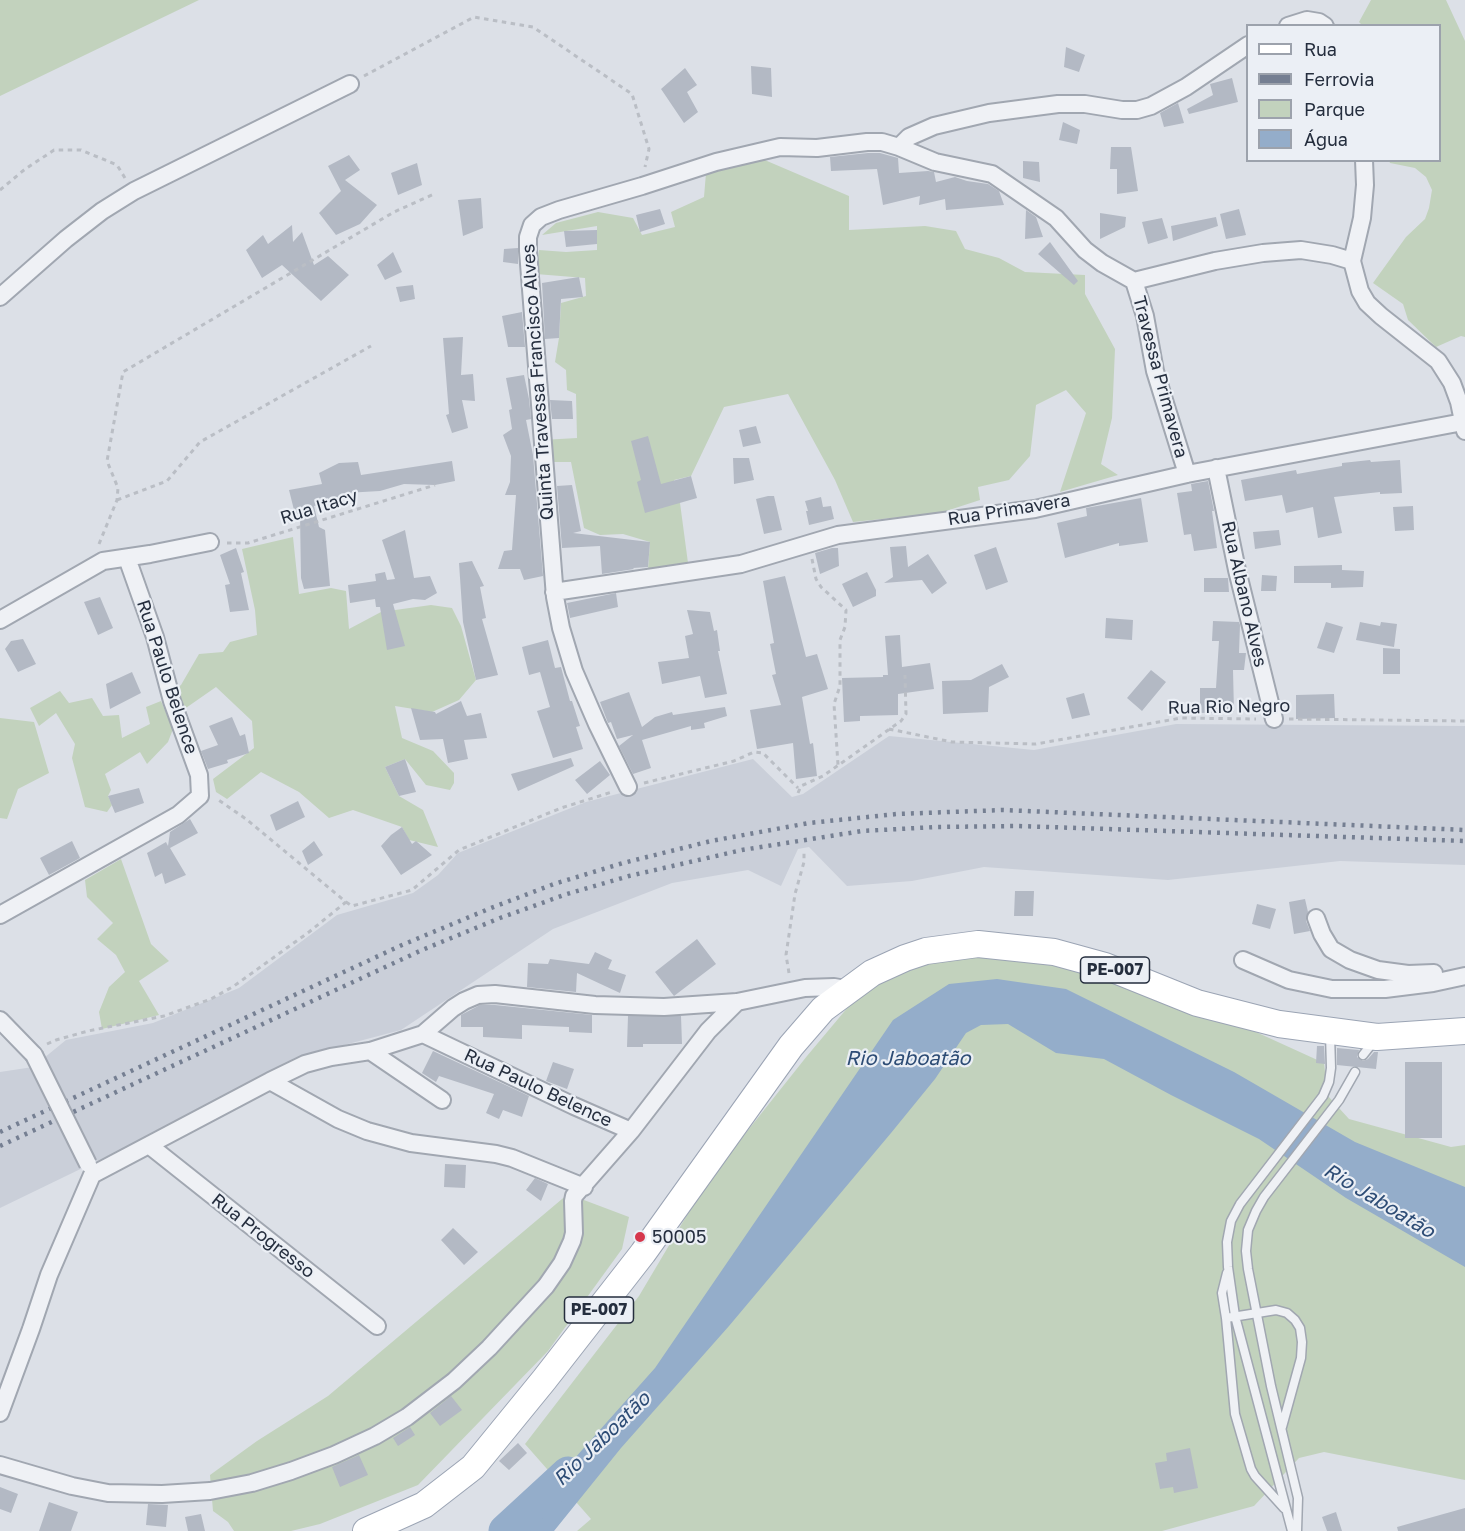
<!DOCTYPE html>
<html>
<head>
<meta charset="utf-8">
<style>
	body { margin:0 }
	#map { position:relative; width:1465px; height:1531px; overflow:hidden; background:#dce0e7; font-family:"Golos Text",sans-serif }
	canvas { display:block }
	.legend { position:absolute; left:1246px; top:24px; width:195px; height:138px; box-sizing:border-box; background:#ebeff5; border:2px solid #9ca2ac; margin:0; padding:8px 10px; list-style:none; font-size:18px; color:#252e3e }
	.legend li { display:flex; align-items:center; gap:12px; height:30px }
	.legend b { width:30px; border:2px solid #9ca2ac }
</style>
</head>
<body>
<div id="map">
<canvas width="1465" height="1531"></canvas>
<ul class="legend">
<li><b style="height:8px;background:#fff"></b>Rua</li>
<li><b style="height:8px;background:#757f92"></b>Ferrovia</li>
<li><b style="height:16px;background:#c2d2bd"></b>Parque</li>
<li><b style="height:16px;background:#94adca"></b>Água</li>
</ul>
</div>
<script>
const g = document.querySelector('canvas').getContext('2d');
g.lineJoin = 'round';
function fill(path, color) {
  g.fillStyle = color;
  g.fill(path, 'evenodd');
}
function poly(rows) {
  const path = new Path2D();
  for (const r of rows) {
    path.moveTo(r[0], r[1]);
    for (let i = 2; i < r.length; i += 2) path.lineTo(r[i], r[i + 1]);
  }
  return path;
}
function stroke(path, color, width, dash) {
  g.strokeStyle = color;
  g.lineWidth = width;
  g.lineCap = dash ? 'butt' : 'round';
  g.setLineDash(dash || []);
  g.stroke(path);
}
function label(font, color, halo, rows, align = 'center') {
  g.font = font + ' "Golos Text",sans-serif';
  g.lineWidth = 4.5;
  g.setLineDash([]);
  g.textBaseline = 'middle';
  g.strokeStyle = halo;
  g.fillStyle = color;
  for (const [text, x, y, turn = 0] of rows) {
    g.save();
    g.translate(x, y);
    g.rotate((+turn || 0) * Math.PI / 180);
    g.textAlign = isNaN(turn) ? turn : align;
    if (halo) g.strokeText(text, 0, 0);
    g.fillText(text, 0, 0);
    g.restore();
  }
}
const built = poly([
	[1176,724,1465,726,1465,865,1340,861,1168,880,984,867,912,881,847,886,809,847,798,849,781,886,748,870,672,883,553,929,401,1030,295,1058,225,1099,0,1208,0,1072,33,1067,66,1040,153,1023,239,988,337,915,413,893,438,875,458,853,586,802,753,759,792,797,803,794,889,736,1034,750]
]);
const green = poly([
	[0,0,199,0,0,96],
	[1371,0,1446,0,1465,41,1465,337,1461,336,1436,347,1408,320,1403,304,1373,283,1406,237,1425,219,1429,208,1432,190,1426,177,1415,168,1390,163,1389,161,1440,160,1440,26,1362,25,1359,22],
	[760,158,849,196,849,230,925,226,956,231,965,249,999,258,1025,272,1085,275,1085,294,1115,349,1112,418,1101,464,1118,475,1060,492,1086,413,1066,390,1036,405,1030,456,1009,480,978,487,980,500,940,513,853,522,835,480,788,394,724,407,691,476,674,480,680,503,688,563,648,569,650,542,623,534,600,535,584,528,571,462,550,462,542,440,577,438,576,394,567,390,566,370,555,362,559,338,561,303,586,296,585,278,536,274,539,250,566,252,597,250,597,226,542,235,556,223,598,212,633,218,642,235,675,227,671,212,704,197,706,173],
	[293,537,299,594,331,588,346,591,349,629,381,612,431,605,452,608,461,626,476,680,459,700,432,712,395,706,402,738,433,751,454,773,454,783,450,790,426,785,405,759,385,767,399,796,423,810,438,847,409,840,402,827,353,810,329,818,299,792,261,772,227,799,216,792,213,779,254,748,252,721,216,687,183,710,174,690,181,685,199,654,223,652,230,642,257,635,255,610,242,549],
	[60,691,69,703,92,698,103,716,119,715,122,738,150,724,146,707,161,701,173,729,168,742,147,764,140,752,105,774,111,790,108,796,112,805,107,812,85,807,72,758,75,744,56,713,39,726,30,708],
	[0,718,34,722,49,773,18,789,7,819,0,818],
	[121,859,151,944,169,961,139,981,159,1015,102,1029,99,1012,109,987,125,972,116,955,97,939,113,923,87,897,85,880],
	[980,952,1103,975,1234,1022,1324,1063,1328,1096,1349,1119,1451,1147,1465,1145,1465,1480,1324,1452,1299,1458,1254,1506,1162,1531,577,1531,591,1519,525,1444,639,1296,706,1183,807,1056,864,988,915,963],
	[568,1194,629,1217,622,1249,548,1351,418,1485,320,1524,291,1531,234,1531,228,1522,213,1511,210,1475,257,1441,328,1396]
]);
const water = poly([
	[997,979,1066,989,1234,1072,1355,1142,1465,1187,1465,1267,1346,1198,1259,1139,1171,1095,1104,1059,1056,1053,1008,1024,981,1025,966,1033,935,1079,891,1133,729,1326,621,1448,554,1531,510,1531,655,1368,893,1020,949,984]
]);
const river = poly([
	[505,1531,568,1473]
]);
const building = poly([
	[1066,47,1085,55,1079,72,1064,67],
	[751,66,771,68,772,97,752,94],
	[685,68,697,85,687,92,698,112,684,123,661,89],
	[1232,78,1238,102,1189,114,1187,109,1213,95,1210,84],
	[1178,103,1184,123,1164,127,1160,113],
	[1063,122,1080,130,1077,144,1059,140],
	[1111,147,1131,147,1138,191,1117,194,1117,169,1110,169],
	[868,153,880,153,898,158,899,173,928,171,934,172,936,182,955,177,967,181,988,184,999,191,1004,205,946,210,945,199,919,205,920,196,883,205,877,169,831,171,830,157],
	[349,155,360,170,345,180,377,205,360,224,336,235,319,213,341,191,328,166],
	[1023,161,1039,162,1040,182,1023,178],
	[417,163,422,185,398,195,391,173],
	[481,198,483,228,463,236,458,200],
	[660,209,665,224,640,232,636,215],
	[1239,209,1246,235,1226,239,1220,214],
	[1026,210,1036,217,1043,237,1025,239],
	[1100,213,1126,217,1125,227,1100,239],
	[1216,217,1218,226,1173,241,1171,226],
	[1162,218,1168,238,1148,244,1142,222],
	[292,225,293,242,302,232,314,265,328,256,349,275,321,301,282,265,262,278,246,250,263,235,268,244],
	[597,230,597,244,566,247,564,231],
	[1050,242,1078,281,1074,285,1038,254],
	[518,248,518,264,503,262,504,249],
	[393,252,402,272,385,280,377,265],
	[579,277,583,297,561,299,559,338,545,339,542,283],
	[413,285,415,299,400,302,396,287],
	[522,312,525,347,508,347,502,316],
	[463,337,461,375,473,374,475,401,462,400,468,428,452,433,446,415,449,414,443,338],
	[524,375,529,399,531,419,526,420,533,455,543,576,524,580,520,569,498,569,504,551,512,550,516,495,505,495,510,482,511,456,503,435,512,429,509,410,512,409,506,378],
	[550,400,572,401,573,419,552,419],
	[756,426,761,443,743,447,739,430],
	[648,436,661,484,691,476,697,498,645,513,637,482,641,480,631,441],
	[733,458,749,458,754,480,734,484],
	[1370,460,1371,462,1400,460,1402,493,1380,494,1380,492,1334,497,1342,533,1318,538,1313,507,1286,513,1282,495,1245,501,1241,480,1296,470,1297,474,1342,466,1342,463],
	[452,461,455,481,435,485,404,484,380,491,345,493,346,498,314,506,319,527,325,530,330,586,304,589,301,578,300,514,295,514,289,490,322,484,319,473,339,463,358,462,361,475],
	[1208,481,1214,511,1212,511,1217,548,1194,551,1191,534,1184,535,1177,493,1192,491,1191,484],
	[572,485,581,531,573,533,650,542,648,567,633,568,634,569,602,574,600,546,562,548,557,486],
	[768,496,774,496,782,530,764,534,756,499],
	[821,497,823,507,831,506,834,519,809,525,806,511,808,511,805,501],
	[1141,498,1148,542,1119,546,1119,543,1065,558,1057,523,1087,516,1086,508],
	[1413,506,1414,530,1395,531,1393,507],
	[405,530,414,578,430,576,437,593,425,600,413,599,393,604,405,646,387,650,380,607,376,607,375,599,350,603,348,585,376,581,375,574,385,572,387,580,395,579,382,540],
	[1279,530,1281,545,1255,549,1253,532],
	[906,546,908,567,928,554,947,583,932,594,922,580,884,583,893,577,890,547],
	[996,547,1008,582,986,590,974,555],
	[236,548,244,572,241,573,249,610,230,612,225,585,230,584,220,555],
	[832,548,838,548,839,566,820,574,815,553],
	[472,561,484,586,480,587,486,618,482,619,498,675,476,680,463,622,459,563],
	[1342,565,1342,570,1364,571,1363,587,1331,588,1331,583,1294,583,1294,566],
	[867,572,876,590,876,596,853,607,842,584],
	[1262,575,1277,576,1276,591,1261,591],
	[785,576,806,657,817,654,828,689,802,697,810,744,813,743,817,776,796,779,793,743,757,749,750,710,781,705,772,675,776,674,770,644,774,643,763,581],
	[1204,578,1228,578,1229,592,1204,592],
	[616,593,618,607,570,618,567,603],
	[100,597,113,628,98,635,84,602],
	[687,610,710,612,714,631,717,630,720,651,718,651,727,694,705,698,700,676,662,684,658,662,689,658,685,636,693,634],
	[1106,618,1133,620,1132,640,1105,638],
	[1213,621,1239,622,1240,625,1239,653,1246,653,1244,670,1233,670,1234,712,1200,713,1200,688,1216,688,1219,641,1212,641],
	[1326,622,1343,627,1334,653,1317,648],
	[1360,622,1380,626,1381,622,1397,624,1394,647,1356,640],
	[900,635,902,667,930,663,934,689,898,694,898,715,860,716,860,721,844,722,842,678,883,677,883,675,888,675,885,636],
	[23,639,36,664,18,672,5,649,11,641],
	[548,640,555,668,561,667,570,701,572,701,580,726,576,727,583,749,553,758,537,711,550,707,540,672,529,675,522,647],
	[1383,648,1400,649,1400,674,1383,674],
	[1002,664,1009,677,989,687,988,712,943,714,942,681,971,680],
	[1151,670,1166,682,1142,711,1127,698],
	[132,672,141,693,110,709,106,684],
	[629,692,642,727,655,717,672,712,673,715,725,707,727,716,704,723,705,728,691,730,691,726,642,740,651,768,633,774,619,746,633,735,617,739,611,722,608,723,600,702],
	[1084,693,1090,715,1072,719,1066,698],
	[1334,694,1335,718,1296,719,1296,695],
	[461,701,467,716,481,713,487,738,464,740,468,759,448,763,443,739,420,740,411,708,435,712,436,714],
	[232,717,240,736,245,734,249,753,227,760,228,763,208,769,201,751,218,745,209,726],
	[571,758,574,766,518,791,511,774],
	[405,759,416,792,399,796,385,767],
	[600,761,610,775,587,794,575,780],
	[139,788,144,803,115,813,108,796],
	[298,801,305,817,276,831,270,815],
	[190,819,198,833,170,848,186,875,165,884,162,873,155,877,147,853,166,842,168,846,170,832],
	[402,827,412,844,416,841,432,855,401,875,381,846,391,835],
	[72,841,80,858,49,875,40,858],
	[314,841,323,855,308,865,302,851],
	[1015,891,1034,891,1033,916,1014,916],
	[1305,899,1308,912,1306,921,1310,931,1294,934,1289,902],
	[1257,904,1276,909,1270,929,1252,924],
	[697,939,716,964,674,996,655,972],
	[595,952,612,960,608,969,626,975,620,993,577,973,576,992,527,987,528,963,548,964,550,959,589,964],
	[480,1005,495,1005,592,1015,592,1033,569,1032,569,1027,522,1025,522,1039,483,1037,483,1027,461,1027,461,1015],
	[628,1016,681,1016,682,1044,643,1044,643,1047,627,1047],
	[1317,1046,1324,1046,1325,1064,1316,1063],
	[1337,1048,1359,1050,1357,1057,1363,1061,1368,1059,1374,1052,1378,1052,1376,1069,1337,1065],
	[433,1051,529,1096,522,1117,503,1110,499,1119,486,1113,494,1094,439,1076,436,1082,422,1073],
	[553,1062,574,1069,567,1089,546,1081],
	[1405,1062,1442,1062,1442,1138,1405,1138],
	[445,1164,466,1165,465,1188,444,1187],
	[535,1178,548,1184,541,1201,526,1190],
	[453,1228,478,1252,464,1265,441,1240],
	[451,1396,462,1410,440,1426,430,1413],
	[410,1427,415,1435,398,1446,393,1438],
	[518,1443,527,1453,509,1470,499,1461],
	[1190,1448,1198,1488,1174,1493,1173,1487,1160,1489,1155,1463,1167,1461,1166,1453],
	[359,1455,368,1475,340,1487,332,1467],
	[0,1487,18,1494,11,1513,0,1509],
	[49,1502,78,1512,71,1531,39,1531],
	[148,1504,168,1505,166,1527,146,1525],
	[1465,1508,1465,1531,1398,1531,1397,1527],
	[1336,1512,1342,1531,1327,1531,1322,1517],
	[201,1514,205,1531,188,1531,185,1517]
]);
const path = poly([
	[364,76,474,17,533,27,632,94,649,149,645,167],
	[0,190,24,170,54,150,81,150,117,165,125,178],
	[117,500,167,481,200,442,371,346],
	[227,543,248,543,435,485],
	[99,544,117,500,118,488,107,461,123,372,394,212,434,194],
	[812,559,816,579,821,587,846,610,845,627,840,640,840,686,834,704,838,765],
	[1289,719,1465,721],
	[889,729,952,742,1036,744,1181,718,1256,719],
	[644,783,734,761,754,752,763,753,798,788],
	[798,793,801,786,823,776,901,721,906,714,905,675],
	[346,902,352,906,412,890,459,850,561,808,612,792],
	[789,973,786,955,795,894,804,862,804,850],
	[47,1044,56,1040,88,1031,164,1016,211,999,234,986,309,932,346,902,246,819,217,799]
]);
const service = poly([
	[1363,1055,1374,1041],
	[1226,1318,1222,1293,1227,1273],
	[1282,1427,1301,1358,1302,1342,1300,1328,1295,1320,1287,1313,1276,1310,1226,1318,1235,1414,1251,1469,1255,1476,1284,1508],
	[1292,1531,1235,1316,1228,1267,1227,1242,1231,1221,1240,1204,1323,1096,1329,1082,1331,1068,1330,1034],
	[1297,1531,1298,1498,1271,1386,1248,1269,1246,1251,1248,1230,1256,1211,1264,1197,1339,1100,1355,1072]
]);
const minor = poly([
	[1288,26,1307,20,1319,22,1325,26],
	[899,147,909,137,934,126,989,113,1058,104,1085,104,1122,110,1137,110,1151,106,1186,87,1248,45],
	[1364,160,1365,185,1362,218,1352,261,1360,291,1367,303,1381,316,1438,361,1452,383,1459,402,1465,431],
	[1134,281,1215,261,1263,253,1301,250,1332,255,1352,261],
	[0,297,66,239,102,211,134,191,350,84],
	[1216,468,1237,570,1274,719],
	[554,592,741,564,838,535,1035,509,1187,474,1463,422],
	[0,620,103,561,150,554,210,542],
	[628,787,597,724,574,671,561,628,555,597,528,251,528,237,532,225,541,217,559,210,642,186,716,162,780,147,817,148,867,142,882,142,899,147,935,162,992,174,1056,218,1085,250,1102,263,1134,281,1145,316,1155,371,1187,474],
	[0,915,178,815,200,796,199,775,172,701,155,637,127,558],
	[1316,918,1322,934,1331,949,1350,960,1378,970,1408,974,1434,973],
	[1243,960,1289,980,1332,989,1385,989,1433,983,1465,976],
	[0,1020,34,1055],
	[423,1034,574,1106,631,1131,708,1031,737,1002],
	[370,1051,442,1100],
	[270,1081,338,1119,367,1131,411,1143,496,1154,512,1158,584,1187],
	[150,1146,377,1326],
	[92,1175,270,1081,305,1064,331,1057,370,1051,423,1034,453,1008,464,1001,478,995,495,994,595,1005,664,1007,737,1002,805,988,834,987,851,990],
	[0,1413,31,1329,49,1275,92,1175],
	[0,1465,72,1486,108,1493,162,1494,210,1491,252,1483,291,1471,334,1455,375,1436,407,1417,454,1381,489,1348,546,1286,562,1263,572,1241,574,1233,573,1201,574,1196,631,1131]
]);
const primary = poly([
	[366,1531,424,1505,473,1467,544,1380,643,1253,791,1046,823,1009,872,973,905,958,926,951,978,944,1054,952,1105,966,1197,1003,1279,1024,1377,1037,1465,1031]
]);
const rail = poly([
	[0,1132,402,945,491,908,554,884,623,863,711,841,809,823,897,814,1003,810,1465,830],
	[0,1146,422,950,500,918,567,894,629,876,742,850,862,831,936,827,1018,826,1465,841]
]);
const minorBridge = poly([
	[34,1055,88,1164]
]);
const markers = [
	[640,1237,6,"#d6374c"]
];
const shields = [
	[1115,970,69],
	[599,1310,69]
];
const shieldNames = [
	["PE-007",1115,970],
	["PE-007",599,1310]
];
const streetNames = [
	["Travessa Primavera",1160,377,75],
	["Quinta Travessa Francisco Alves",538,382,-94],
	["Rua Itacy",319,507,-17],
	["Rua Primavera",1009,510,-9],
	["Rua Albano Alves",1244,594,77],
	["Rua Paulo Belence",167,677,72],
	["Rua Rio Negro",1229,707,-1],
	["Rua Paulo Belence",538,1088,25],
	["Rua Progresso",263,1236,38]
];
const poiNames = [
	["50005",652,1237]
];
const waterNames = [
	["Rio Jaboatão",908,1059],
	["Rio Jaboatão",1379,1201,31],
	["Rio Jaboatão",602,1439,-44]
];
fill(built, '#cacfd9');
fill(green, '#c2d2bd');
fill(water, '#94adca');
stroke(river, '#94adca', 33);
fill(building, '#b3b9c4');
stroke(service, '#a1a7b1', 11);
stroke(minor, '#a1a7b1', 20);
stroke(primary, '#9ba4b4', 28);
stroke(path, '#babec5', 3, [4.5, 4.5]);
stroke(service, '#eff1f5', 8);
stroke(minor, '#eff1f5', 16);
stroke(primary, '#fff', 26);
stroke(rail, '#757f92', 4.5, [3, 6]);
stroke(minorBridge, '#a1a7b1', 20, []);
stroke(minorBridge, '#eff1f5', 16);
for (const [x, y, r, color] of markers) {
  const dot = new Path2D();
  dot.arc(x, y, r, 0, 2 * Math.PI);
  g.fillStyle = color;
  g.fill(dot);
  stroke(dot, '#ebeff5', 2);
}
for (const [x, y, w] of shields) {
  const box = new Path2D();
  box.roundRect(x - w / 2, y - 13, w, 26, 4.5);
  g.fillStyle = '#ebeff5';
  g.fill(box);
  stroke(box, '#252e3e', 1.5);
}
label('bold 16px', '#252e3e', null, shieldNames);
label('18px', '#252e3e', '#ebeff5', streetNames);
label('18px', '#252e3e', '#ebeff5', poiNames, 'left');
label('italic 20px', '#2d4c75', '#ebeff5', waterNames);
</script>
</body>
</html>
